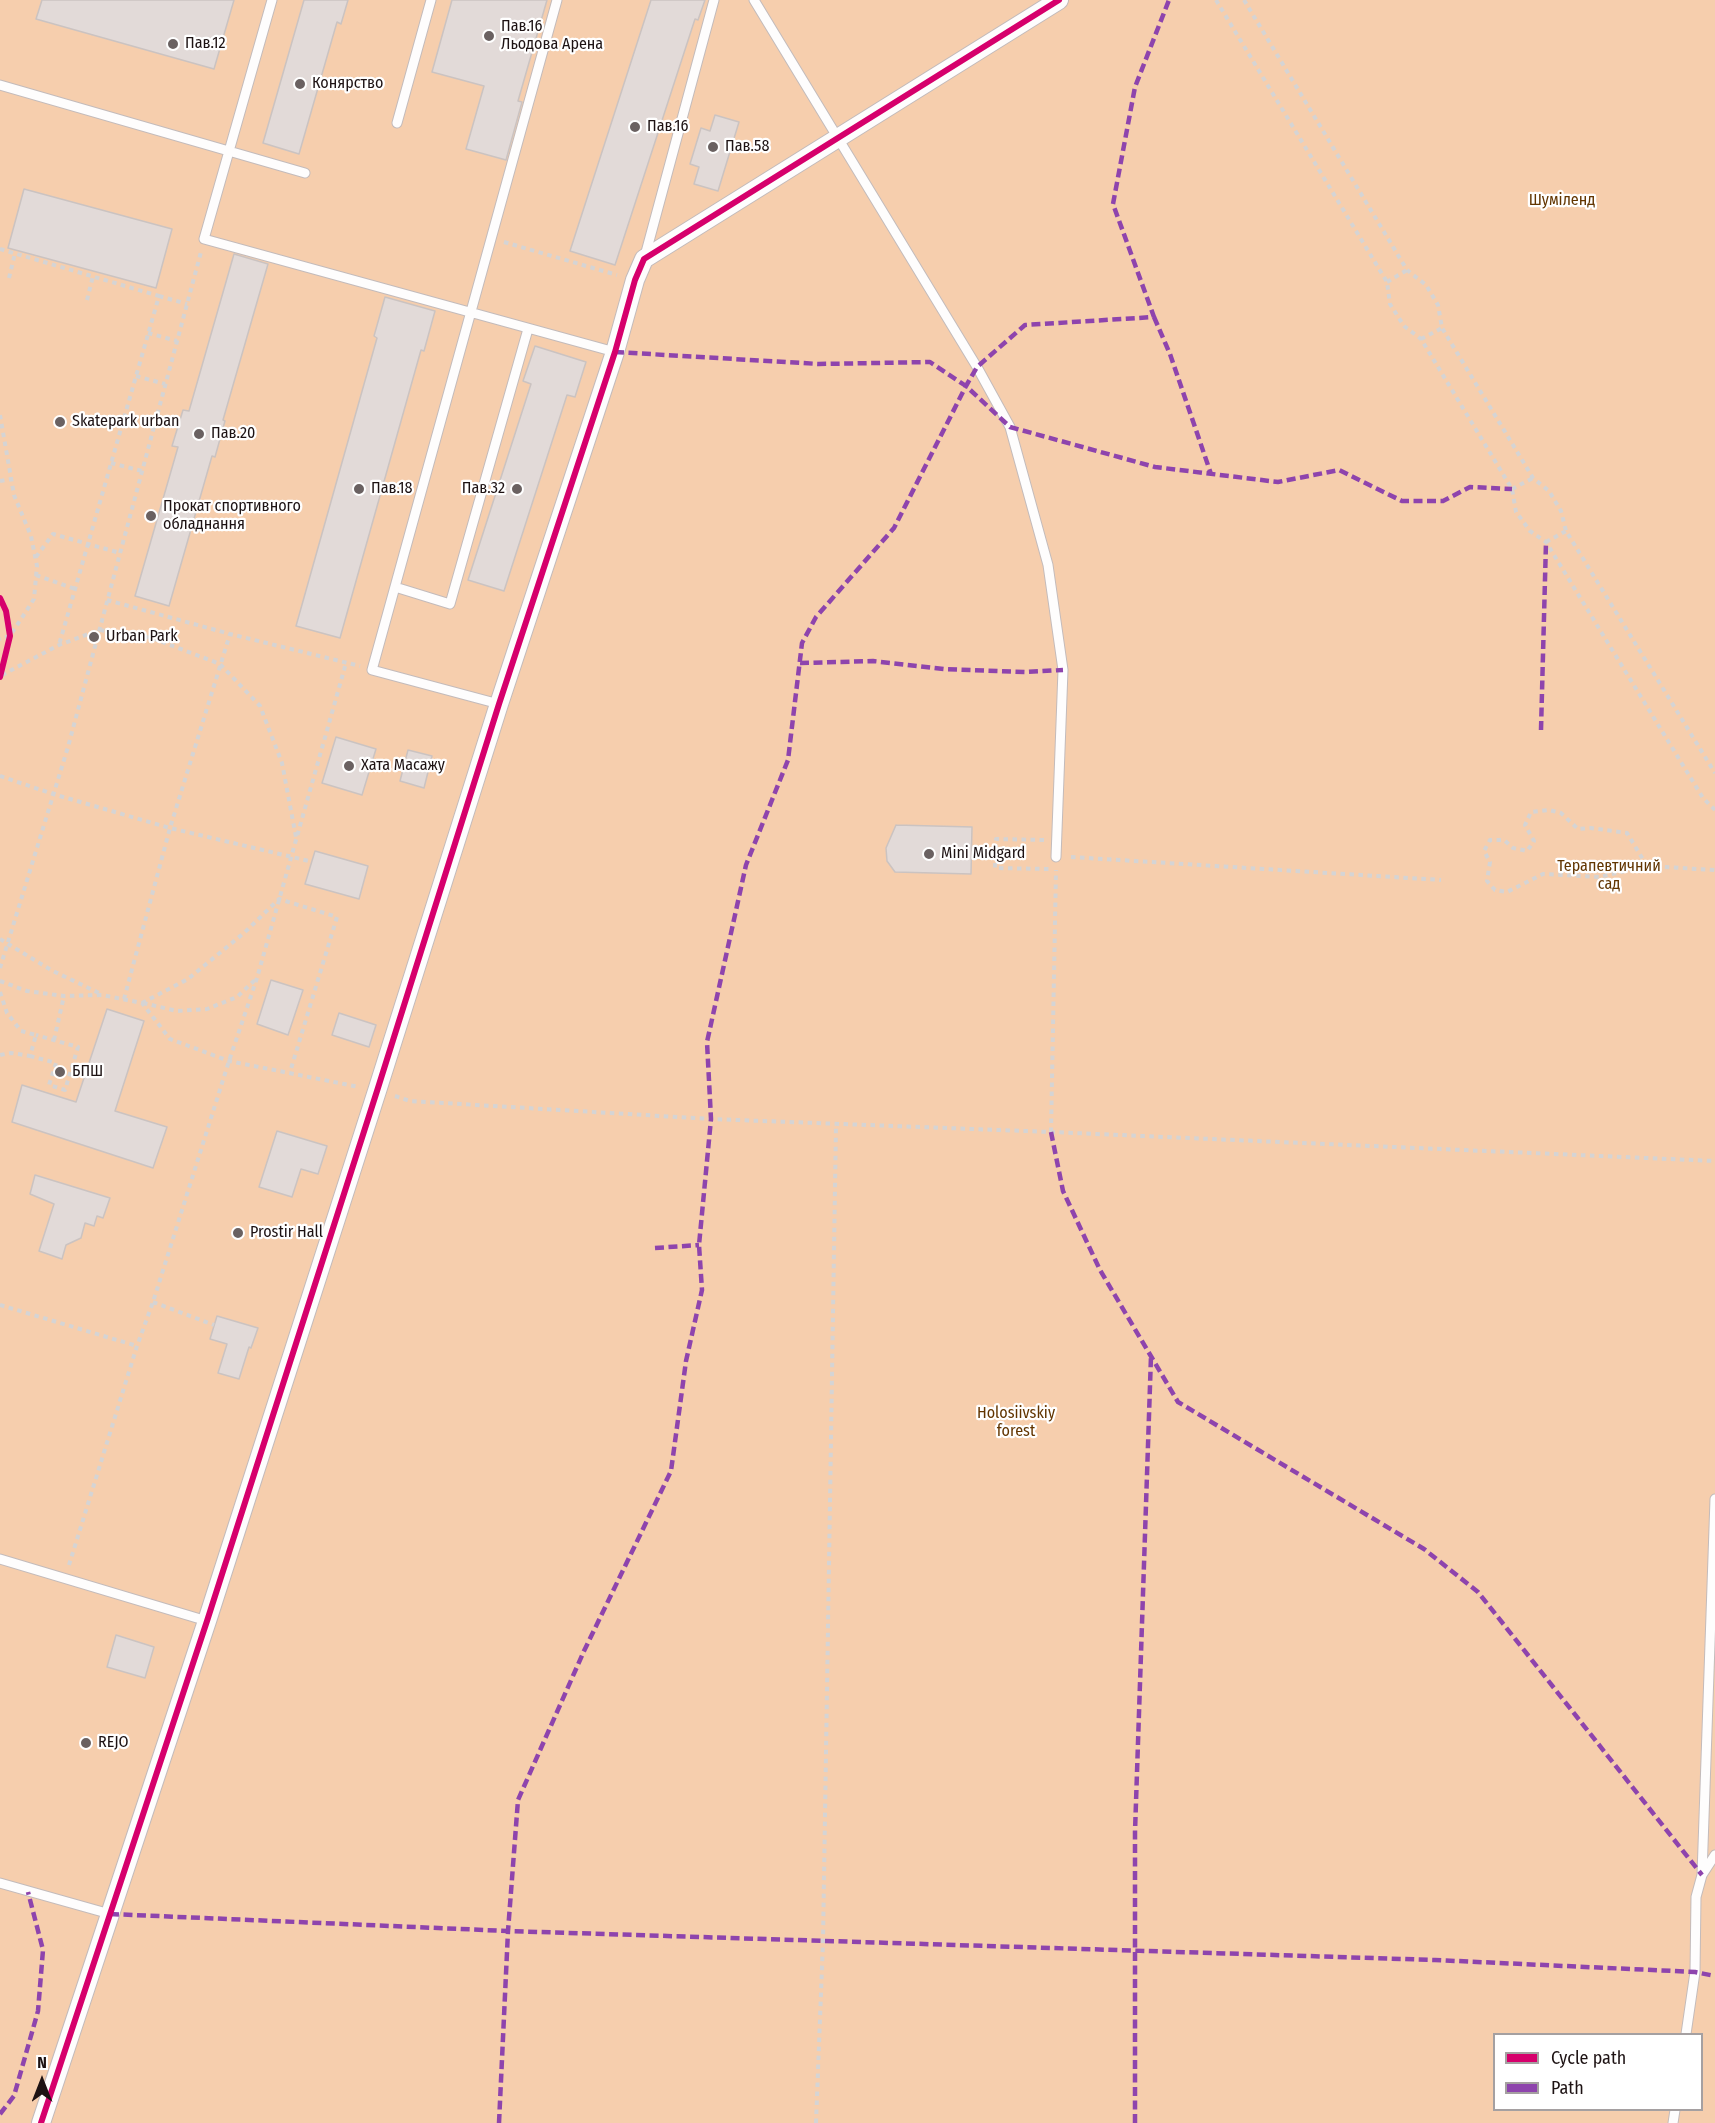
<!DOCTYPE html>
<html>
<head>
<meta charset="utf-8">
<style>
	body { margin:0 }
	#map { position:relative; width:1715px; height:2123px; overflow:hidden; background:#f9f3f3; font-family:"Fira Sans Condensed",sans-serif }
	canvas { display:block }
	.legend { position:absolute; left:1493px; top:2033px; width:210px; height:78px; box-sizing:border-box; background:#fff; border:2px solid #a5a0a1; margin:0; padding:8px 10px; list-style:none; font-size:18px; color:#1d1213 }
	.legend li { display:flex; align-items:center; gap:12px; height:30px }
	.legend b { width:30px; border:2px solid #a5a0a1 }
	.north { position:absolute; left:12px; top:2051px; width:60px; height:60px; -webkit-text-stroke:4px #fff; paint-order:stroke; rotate:0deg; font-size:16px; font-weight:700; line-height:24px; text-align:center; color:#1d1213 }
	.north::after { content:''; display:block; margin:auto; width:21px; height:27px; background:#1d1213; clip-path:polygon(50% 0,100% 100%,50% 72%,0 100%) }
</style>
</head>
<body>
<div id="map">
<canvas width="1715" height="2123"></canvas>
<ul class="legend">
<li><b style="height:8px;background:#d6006c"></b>Cycle path</li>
<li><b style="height:8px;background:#8e44ad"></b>Path</li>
</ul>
<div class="north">N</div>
</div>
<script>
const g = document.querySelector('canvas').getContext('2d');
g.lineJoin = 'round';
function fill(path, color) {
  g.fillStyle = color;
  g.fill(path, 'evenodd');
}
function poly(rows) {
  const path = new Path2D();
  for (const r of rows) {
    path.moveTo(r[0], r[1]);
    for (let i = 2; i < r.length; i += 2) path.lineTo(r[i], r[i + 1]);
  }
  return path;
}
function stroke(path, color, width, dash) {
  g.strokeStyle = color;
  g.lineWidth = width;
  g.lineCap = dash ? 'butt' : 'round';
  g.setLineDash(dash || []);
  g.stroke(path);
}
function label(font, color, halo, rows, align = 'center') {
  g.font = font + ' "Fira Sans Condensed",sans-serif';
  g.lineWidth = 4.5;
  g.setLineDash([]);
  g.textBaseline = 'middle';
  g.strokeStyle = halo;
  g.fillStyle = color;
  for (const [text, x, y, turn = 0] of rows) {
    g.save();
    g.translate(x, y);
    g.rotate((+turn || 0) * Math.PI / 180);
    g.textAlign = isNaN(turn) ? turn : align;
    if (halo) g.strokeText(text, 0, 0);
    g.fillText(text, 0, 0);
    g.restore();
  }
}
const green = poly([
	[0,0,1715,0,1715,2123,0,2123],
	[1494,2034,1702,2034,1702,2110,1494,2110]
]);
const building = poly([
	[42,0,234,0,214,69,36,19,42,0],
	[304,0,348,0,341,24,337,22,299,154,263,143,304,0],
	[452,0,547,0,518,101,522,102,506,160,466,149,484,86,432,72,452,0],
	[651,0,705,0,698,20,695,19,615,265,570,251,651,0],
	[715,115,739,122,718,191,694,184,699,167,690,164,701,128,710,131,715,115],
	[24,189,172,229,156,288,8,248,24,189],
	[234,254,268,264,223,420,225,421,215,457,212,456,169,606,135,596,178,447,172,446,183,410,189,411,234,254],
	[385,297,435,311,424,351,421,350,340,638,296,626,377,338,374,336,385,297],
	[535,346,586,362,575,397,567,395,504,591,468,580,531,384,523,381,535,346],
	[336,737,376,749,362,795,322,783,336,737],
	[408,750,432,756,424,788,400,781,408,750],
	[896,825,972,827,971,874,895,872,887,861,886,848,896,825],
	[315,851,368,866,359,899,305,884,315,851],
	[271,980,303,990,288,1035,257,1024,271,980],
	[107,1009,144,1021,115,1111,167,1127,153,1168,12,1122,22,1085,76,1102,107,1009],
	[339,1013,376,1025,369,1047,332,1035,339,1013],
	[277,1131,327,1146,318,1174,301,1169,292,1197,259,1187,277,1131],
	[35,1175,110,1198,103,1218,97,1216,94,1226,85,1223,81,1238,66,1245,62,1259,39,1251,54,1204,30,1194,35,1175],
	[217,1316,258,1328,251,1348,249,1347,239,1379,218,1373,227,1344,210,1339,217,1316],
	[116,1635,154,1647,145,1678,107,1667,116,1635]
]);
const path = poly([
	[1216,0,1387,282,1390,304,1404,326,1421,339,1512,489,1516,512,1530,531,1546,542,1703,798,1715,810],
	[1244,0,1407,270,1426,285,1438,305,1442,328,1533,478,1549,491,1561,511,1566,531,1715,773],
	[504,242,617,275],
	[0,249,159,296,59,645],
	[9,278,15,253],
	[1387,282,1407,270],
	[159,296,187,304],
	[87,300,93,276],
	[148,333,177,341],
	[1421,339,1442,328],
	[136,376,165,384],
	[0,415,14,495,31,536,37,566,34,599,10,636,0,639],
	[124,418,153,427],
	[111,463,142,471],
	[0,481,11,479],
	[1512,489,1533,478],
	[1546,542,1566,531],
	[36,557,53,534,120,553],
	[36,575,75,589],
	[107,600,230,634,360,666],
	[2,675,59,645,99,630,152,638,220,664,260,706,282,763,296,837],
	[0,776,53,794,170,828,309,861],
	[1044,840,996,839,995,868,1049,869],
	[1071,857,1441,880],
	[1647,866,1627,833,1591,828,1578,829,1561,813,1549,810,1531,812,1525,825,1534,841,1527,851,1513,848,1504,840,1490,840,1484,851,1490,862,1487,881,1495,890,1507,892,1543,874,1599,877,1647,866,1715,870],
	[0,939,51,970,99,993],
	[0,968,68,747,201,252],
	[0,981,27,991,64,996,102,995,142,1003,170,1039,229,1061,359,1087],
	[0,992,7,1013,21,1031,36,1035,30,1056,11,1053,0,1055],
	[124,999,170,828,230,634],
	[142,1003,188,979,244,933,279,899,337,917,290,1072],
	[143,1003,177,1011,207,1009,237,997,257,978],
	[54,1040,64,996],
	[30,1056,56,1063,49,1085,65,1090,78,1047,36,1035],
	[395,1096,410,1101,711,1119,1051,1132,1715,1161],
	[1051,1132,1056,870],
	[153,1302,214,1325],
	[0,1305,137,1346],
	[69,1565,137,1346,153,1302,229,1061,257,978,346,663],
	[816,2123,823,1941,836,1125]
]);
const service = poly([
	[272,0,204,239,615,352],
	[754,0,977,367,1010,427,1048,565,1063,670,1056,857],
	[0,85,305,173],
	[397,123,431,0],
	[645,256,714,0],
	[395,587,450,604,528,329],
	[499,704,372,670,557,0],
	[0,1559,207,1621],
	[1702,1875,1715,1499],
	[0,1883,110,1914],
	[1686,2034,1695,1972,1696,1897,1702,1875,1715,1855],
	[1673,2123,1675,2110]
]);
const minor = poly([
	[41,2123,207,1621,377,1091,499,704,615,352,635,280,644,259,1059,0]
]);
const quiet = poly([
	[1154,317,1170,354,1211,474],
	[615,352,819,364,930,362,966,386,1010,427,1155,467,1278,482,1339,470,1402,501,1443,501,1470,487,1512,489],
	[800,663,873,661,944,669,1025,672,1063,670],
	[1541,730,1546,542],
	[1051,1132,1063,1191,1100,1270,1178,1402,1424,1549,1478,1592,1702,1875],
	[655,1248,699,1245],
	[110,1914,508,1931,1435,1960,1695,1972,1715,1976],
	[0,2114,14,2096,38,2011,43,1950,28,1892],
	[499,2123,508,1931,518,1800,584,1651,671,1471,686,1361,702,1290,699,1245,711,1119,707,1042,746,865,788,760,802,643,816,617,894,528,966,386,977,367,1025,325,1154,317,1113,204,1135,87,1169,0],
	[1135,2123,1135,1832,1151,1356]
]);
const cycleway = poly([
	[0,598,6,611,10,636,0,677],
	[41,2123,207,1621,377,1091,499,704,615,352,635,280,644,259,1059,0]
]);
const markers = [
	[489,36,6,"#6a6161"],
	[173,44,6,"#6a6161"],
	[300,84,6,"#6a6161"],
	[635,127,6,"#6a6161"],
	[713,147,6,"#6a6161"],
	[60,422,6,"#6a6161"],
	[199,434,6,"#6a6161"],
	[359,489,6,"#6a6161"],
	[517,489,6,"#6a6161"],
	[151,516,6,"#6a6161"],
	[94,637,6,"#6a6161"],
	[349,766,6,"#6a6161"],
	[929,854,6,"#6a6161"],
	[60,1072,6,"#6a6161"],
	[238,1233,6,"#6a6161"],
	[86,1743,6,"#6a6161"]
];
const poiNames = [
	["Пав.16",501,27],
	["Льодова Арена",501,45],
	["Пав.12",185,44],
	["Конярство",312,84],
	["Пав.16",647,127],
	["Пав.58",725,147],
	["Skatepark urban",72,422],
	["Пав.20",211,434],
	["Пав.18",371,489],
	["Пав.32",505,489,"right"],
	["Прокат спортивного",163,507],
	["обладнання",163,525],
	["Urban Park",106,637],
	["Хата Масажу",361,766],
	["Mini Midgard",941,854],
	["БПШ",72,1072],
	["Prostir Hall",250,1233],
	["REJO",98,1743]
];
const parkNames = [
	["Шуміленд",1562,201],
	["Терапевтичний",1609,867],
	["сад",1609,885],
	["Holosiivskiy",1016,1414],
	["forest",1016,1432]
];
fill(green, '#f6cead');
fill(building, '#e2dad8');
stroke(building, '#cbc3c1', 1.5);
stroke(service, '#c3bbbb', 11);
stroke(minor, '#c3bbbb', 20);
stroke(path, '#d5d4d4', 4, [4.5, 4.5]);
stroke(service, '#fefdfd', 9);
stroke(minor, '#fefdfd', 18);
stroke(quiet, '#8e44ad', 4.5, [9, 4.5]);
stroke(cycleway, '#d6006c', 6);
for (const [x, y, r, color] of markers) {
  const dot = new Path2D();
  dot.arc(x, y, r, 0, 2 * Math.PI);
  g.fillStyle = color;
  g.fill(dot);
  stroke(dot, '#fff', 2);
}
label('16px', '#1d1213', '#fff', poiNames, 'left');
label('16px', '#623500', '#fff', parkNames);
</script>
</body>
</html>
